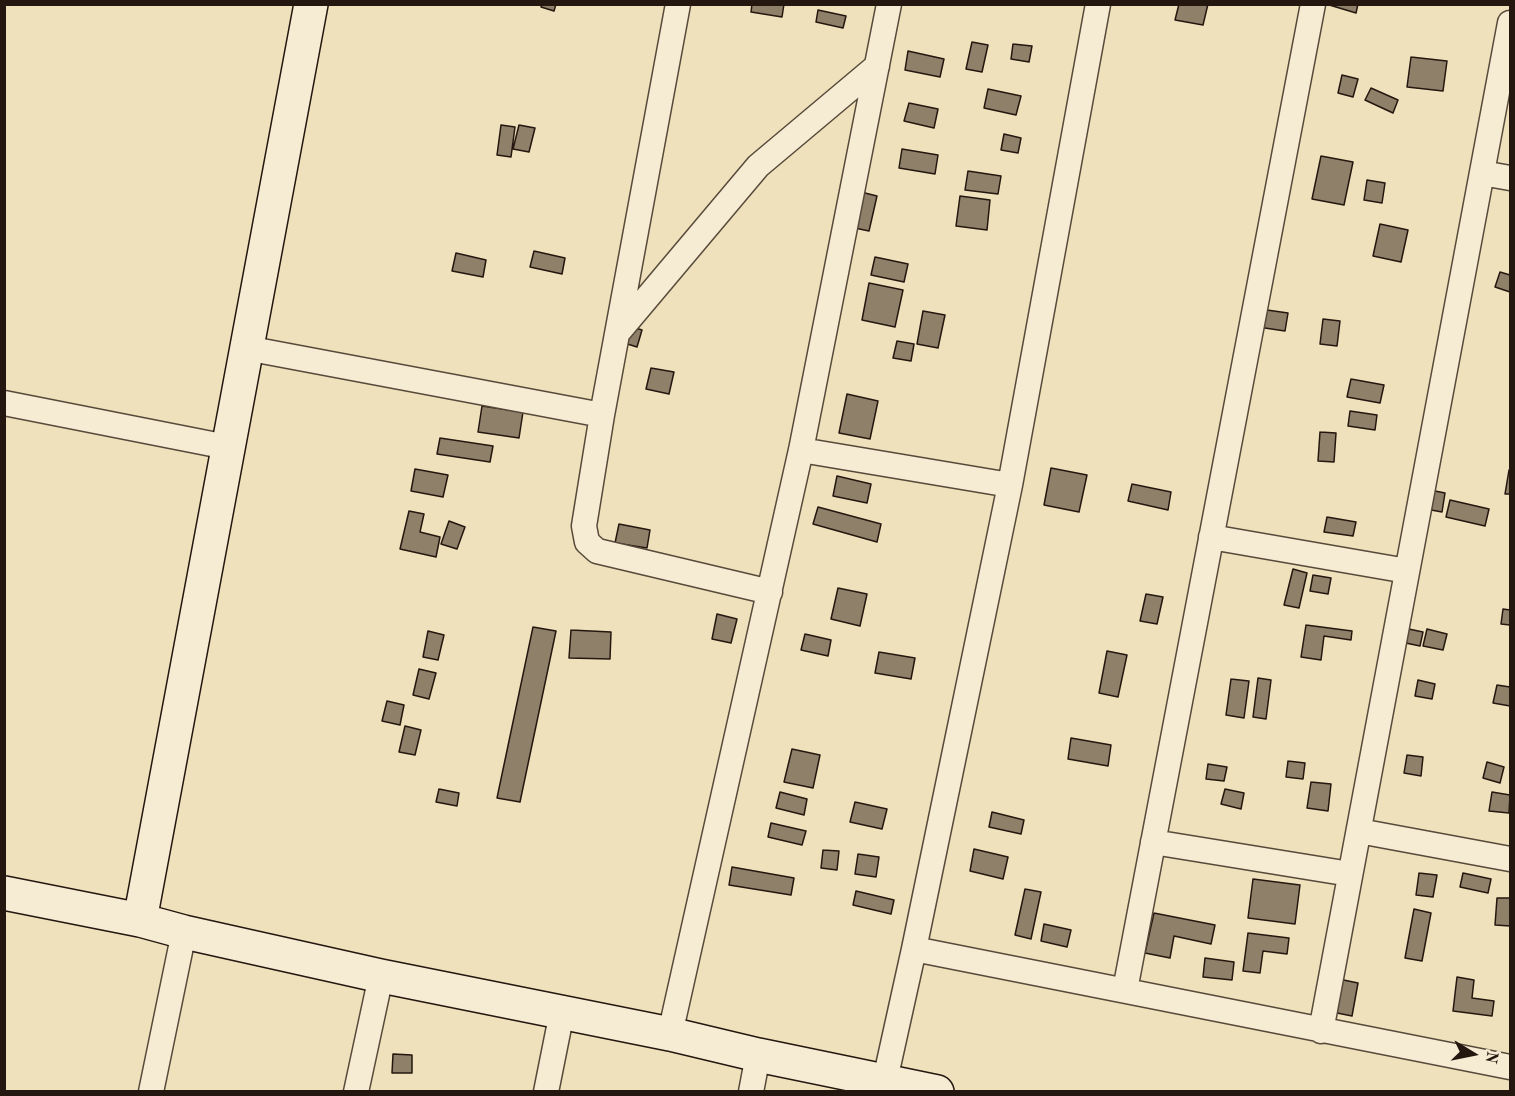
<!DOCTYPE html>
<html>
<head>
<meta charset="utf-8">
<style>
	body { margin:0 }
	#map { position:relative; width:1515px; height:1096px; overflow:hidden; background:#efe1bc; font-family:"Old Standard TT",serif }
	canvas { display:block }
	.frame { position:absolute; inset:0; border:6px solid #24170f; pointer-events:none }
	.north { position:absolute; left:1443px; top:1024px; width:60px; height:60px; -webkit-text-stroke:4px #f5ecd3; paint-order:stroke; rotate:100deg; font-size:16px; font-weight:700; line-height:24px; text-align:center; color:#24170f }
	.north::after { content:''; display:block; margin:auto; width:21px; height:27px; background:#24170f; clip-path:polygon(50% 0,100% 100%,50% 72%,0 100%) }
</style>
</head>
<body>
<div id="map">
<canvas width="1515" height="1096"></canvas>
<div class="frame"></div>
<div class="north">N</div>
</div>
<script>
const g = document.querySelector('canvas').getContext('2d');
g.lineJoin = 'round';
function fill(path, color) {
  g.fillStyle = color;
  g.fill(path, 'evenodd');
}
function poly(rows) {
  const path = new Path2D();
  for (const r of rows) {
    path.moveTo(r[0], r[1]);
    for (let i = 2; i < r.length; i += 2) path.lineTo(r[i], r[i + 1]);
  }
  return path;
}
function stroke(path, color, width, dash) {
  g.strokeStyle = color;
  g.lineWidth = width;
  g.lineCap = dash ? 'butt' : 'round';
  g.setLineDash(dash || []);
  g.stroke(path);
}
const building = poly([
	[542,4,556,4,554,11,541,7,542,4],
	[752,4,784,4,782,17,751,12,752,4],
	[1179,4,1208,4,1203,25,1175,20,1179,4],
	[1326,4,1358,4,1356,13,1326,4],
	[818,10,846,16,843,28,816,22,818,10],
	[972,42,988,45,982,72,966,69,972,42],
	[1013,44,1032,46,1029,62,1011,59,1013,44],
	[908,51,944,59,940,77,905,70,908,51],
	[1411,57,1447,61,1443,91,1407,87,1411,57],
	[1342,75,1358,79,1353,97,1338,93,1342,75],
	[1371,88,1398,100,1393,113,1365,100,1371,88],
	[988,89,1021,96,1016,115,984,108,988,89],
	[909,103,938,109,934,128,904,121,909,103],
	[501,125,515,127,511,157,497,155,501,125],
	[519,125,535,128,529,152,513,149,519,125],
	[1004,134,1021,138,1018,153,1001,150,1004,134],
	[902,149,938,155,935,174,899,168,902,149],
	[1321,156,1353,162,1344,205,1312,199,1321,156],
	[968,171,1001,176,998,194,965,190,968,171],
	[1367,180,1385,183,1382,203,1364,200,1367,180],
	[857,191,877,196,869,231,850,227,857,191],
	[960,196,990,200,987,230,956,226,960,196],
	[1380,224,1408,230,1401,262,1373,256,1380,224],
	[534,251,565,258,562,274,530,267,534,251],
	[456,253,486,260,483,277,452,271,456,253],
	[875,257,908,264,904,282,871,275,875,257],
	[1500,272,1510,275,1510,292,1495,287,1500,272],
	[869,283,903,290,895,327,862,320,869,283],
	[1260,309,1288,313,1285,331,1258,327,1260,309],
	[923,311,945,315,938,348,917,344,923,311],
	[1323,319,1340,321,1337,346,1320,344,1323,319],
	[626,325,642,330,637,347,621,342,626,325],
	[897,341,914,344,911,361,893,358,897,341],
	[651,368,674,372,669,394,646,389,651,368],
	[1351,379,1384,385,1380,403,1347,397,1351,379],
	[847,394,878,401,870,439,839,433,847,394],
	[482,406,523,412,519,438,478,432,482,406],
	[1350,411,1377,415,1375,430,1348,426,1350,411],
	[1320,432,1336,433,1334,462,1318,461,1320,432],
	[440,438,493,446,490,462,437,454,440,438],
	[1051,468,1087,475,1079,512,1044,505,1051,468],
	[415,469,448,475,443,497,411,491,415,469],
	[1509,470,1510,470,1510,494,1505,494,1509,470],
	[837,476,871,484,867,503,833,496,837,476],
	[1132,484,1171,492,1168,510,1128,501,1132,484],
	[1430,490,1445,493,1442,512,1426,509,1430,490],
	[1450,500,1489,509,1485,526,1446,517,1450,500],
	[818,507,881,524,877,542,813,524,818,507],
	[409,511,424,514,420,532,440,537,436,557,400,549,409,511],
	[1327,517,1356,522,1353,536,1324,532,1327,517],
	[449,521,465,527,457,549,441,544,449,521],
	[619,524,650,530,647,548,615,543,619,524],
	[1293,569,1307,573,1299,608,1284,605,1293,569],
	[1313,575,1331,578,1328,594,1310,591,1313,575],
	[838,588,867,594,860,626,831,619,838,588],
	[1146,594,1163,597,1157,624,1140,621,1146,594],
	[1503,609,1510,610,1510,625,1501,624,1503,609],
	[717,614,737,619,731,643,712,639,717,614],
	[1306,625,1352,631,1351,640,1324,636,1321,660,1301,657,1306,625],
	[533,627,556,631,520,802,497,798,533,627],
	[1404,628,1423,632,1420,646,1401,642,1404,628],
	[1427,629,1447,634,1443,650,1423,646,1427,629],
	[571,630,611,632,610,659,569,658,571,630],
	[428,631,444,635,438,660,423,657,428,631],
	[805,634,831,640,828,656,801,650,805,634],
	[1107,651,1127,655,1118,697,1099,693,1107,651],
	[879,652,915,658,911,679,875,673,879,652],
	[419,669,436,673,429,699,413,695,419,669],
	[1258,678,1271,680,1266,719,1253,717,1258,678],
	[1231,679,1249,681,1244,718,1226,715,1231,679],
	[1418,680,1435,684,1432,699,1415,696,1418,680],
	[1497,685,1510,687,1510,706,1493,703,1497,685],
	[387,701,404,705,400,725,382,721,387,701],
	[405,726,421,730,415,755,399,752,405,726],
	[1071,738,1111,745,1108,766,1068,759,1071,738],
	[792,749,820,755,813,788,784,782,792,749],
	[1407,755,1423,757,1421,776,1404,773,1407,755],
	[1288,761,1305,763,1303,779,1286,777,1288,761],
	[1487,762,1504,767,1500,783,1483,778,1487,762],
	[1208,764,1227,767,1224,781,1206,779,1208,764],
	[1311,782,1331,784,1328,811,1307,808,1311,782],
	[439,789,459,793,457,806,436,802,439,789],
	[1225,789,1244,793,1241,809,1221,804,1225,789],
	[780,792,807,799,804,815,776,808,780,792],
	[1492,792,1510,795,1509,813,1489,811,1492,792],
	[855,802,887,809,882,829,850,822,855,802],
	[992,812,1024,820,1021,834,989,827,992,812],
	[771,823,806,831,802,845,768,837,771,823],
	[974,849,1008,857,1003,879,970,871,974,849],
	[823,850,839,851,837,870,821,868,823,850],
	[858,854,879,857,876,877,855,874,858,854],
	[732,867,794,878,791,895,729,885,732,867],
	[1419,873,1437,875,1433,897,1416,895,1419,873],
	[1463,873,1491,879,1488,893,1460,887,1463,873],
	[1253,879,1300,885,1295,924,1248,918,1253,879],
	[1025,889,1041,892,1031,939,1015,935,1025,889],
	[856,891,894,900,891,914,853,905,856,891],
	[1497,898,1510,898,1510,926,1495,925,1497,898],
	[1414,909,1431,913,1422,961,1405,958,1414,909],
	[1154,913,1215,925,1211,944,1174,936,1170,958,1145,953,1154,913],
	[1044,924,1071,930,1067,947,1041,941,1044,924],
	[1248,933,1289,938,1287,954,1263,951,1260,973,1243,971,1248,933],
	[1205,958,1234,962,1232,980,1203,977,1205,958],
	[1457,977,1474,980,1472,998,1494,1001,1492,1016,1453,1011,1457,977],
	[1334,978,1358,983,1352,1016,1327,1011,1334,978],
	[393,1054,412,1055,412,1073,392,1073,393,1054]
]);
const street = poly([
	[678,4,602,415,584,526,587,542,597,551,770,592],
	[1482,173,1510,178],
	[620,330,758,166,877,66],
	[246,348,602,415],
	[4,403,227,447],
	[801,450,1010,485],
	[1211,537,1407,571],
	[1359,831,1510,859],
	[1153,842,1350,874],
	[914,949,1510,1067],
	[1125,990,1313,4],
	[1321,1031,1510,23],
	[670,1034,801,450,889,4],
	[885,1080,914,949,1010,485,1098,4],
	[151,1092,184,932],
	[356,1092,381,976],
	[546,1092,562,1012],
	[751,1092,758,1055]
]);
const secondary = poly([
	[4,893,140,920,184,932,381,976,670,1034,758,1055,937,1092],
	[140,920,311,4]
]);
fill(building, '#8e8069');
stroke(building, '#24170f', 1.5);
stroke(street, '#574a3a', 27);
stroke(secondary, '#24170f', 36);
stroke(street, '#f5ecd3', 24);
stroke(secondary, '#f5ecd3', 33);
</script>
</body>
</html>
